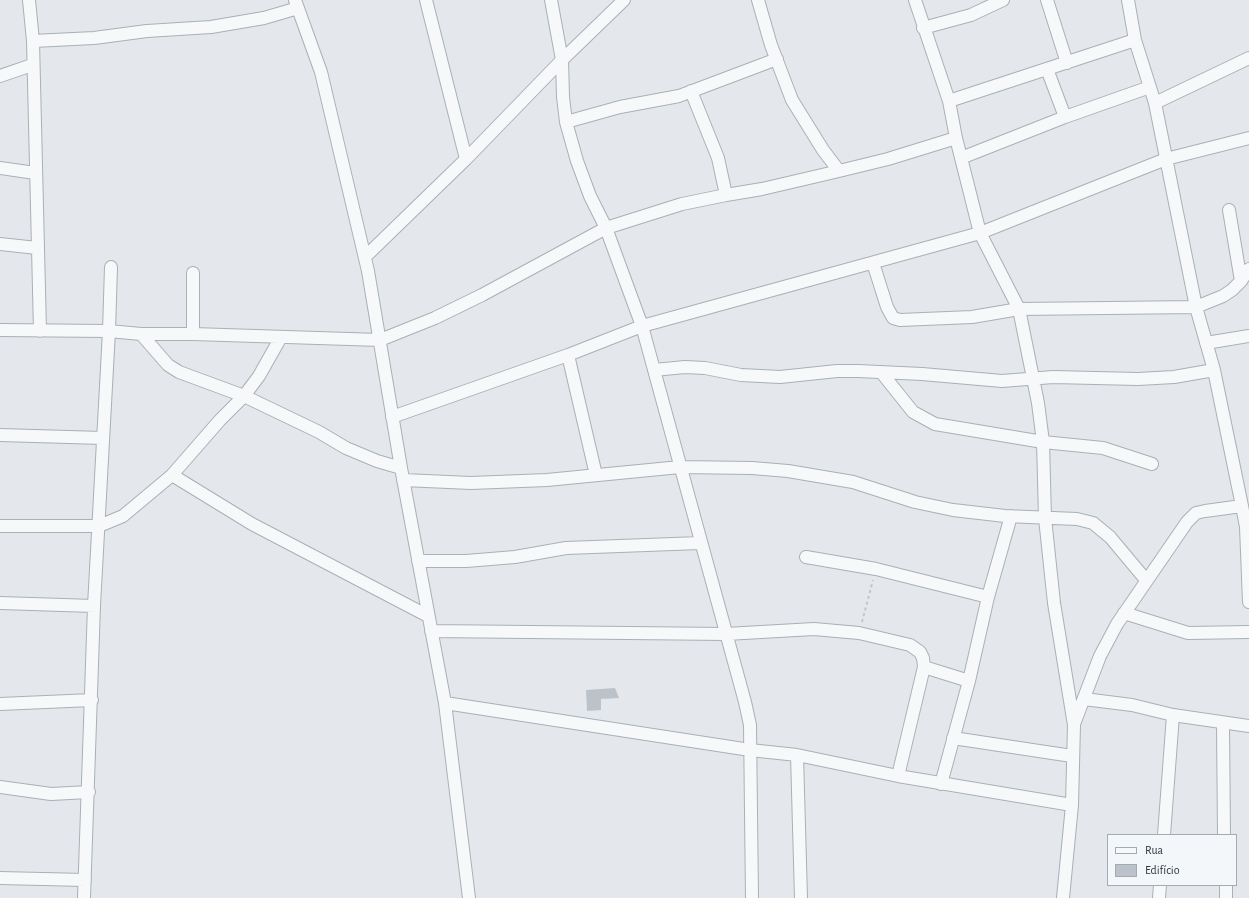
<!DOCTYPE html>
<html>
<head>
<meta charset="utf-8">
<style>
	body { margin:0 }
	#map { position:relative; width:1249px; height:898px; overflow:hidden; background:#e4e8ec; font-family:"Alegreya Sans",sans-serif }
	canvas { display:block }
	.legend { position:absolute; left:1107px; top:834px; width:130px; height:52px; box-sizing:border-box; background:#f4f7f9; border:1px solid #a4abb1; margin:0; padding:5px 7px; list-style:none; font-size:12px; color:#2c3844 }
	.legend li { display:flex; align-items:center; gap:8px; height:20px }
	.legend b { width:20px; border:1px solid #a4abb1 }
</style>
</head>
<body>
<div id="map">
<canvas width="1249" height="898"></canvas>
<ul class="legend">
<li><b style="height:5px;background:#f7f8fa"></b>Rua</li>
<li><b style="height:11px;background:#bbc2c9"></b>Edifício</li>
</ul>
</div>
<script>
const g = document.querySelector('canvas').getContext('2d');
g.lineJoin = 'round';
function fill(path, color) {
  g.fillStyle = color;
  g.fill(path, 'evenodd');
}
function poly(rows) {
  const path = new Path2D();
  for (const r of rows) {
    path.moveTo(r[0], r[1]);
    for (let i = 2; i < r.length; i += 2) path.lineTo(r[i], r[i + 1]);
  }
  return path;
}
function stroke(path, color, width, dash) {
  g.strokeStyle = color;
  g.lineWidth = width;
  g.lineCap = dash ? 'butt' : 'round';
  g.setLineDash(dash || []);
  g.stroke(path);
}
const building = poly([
	[615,688,619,698,601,699,601,710,587,711,586,690]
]);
const path = poly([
	[862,622,873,580]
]);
const street = poly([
	[29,0,33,41,40,331],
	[295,0,321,72,368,271,401,468,445,703,469,898],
	[426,0,466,159],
	[551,0,562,60,563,97,566,122,577,161,590,196,606,228,642,326,745,702,750,725,752,898],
	[758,0,771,45,792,100,823,150,839,171],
	[915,0,949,101,956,138,980,233,1019,309,1038,403,1043,442,1045,518,1054,603,1074,725,1072,805,1063,898],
	[1047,0,1067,63],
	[1128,0,1135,40,1155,103,1196,307,1214,370,1242,506,1246,527,1249,602],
	[923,28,971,15,1003,0],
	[33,41,94,38,147,31,211,27,264,18,298,8],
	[1047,69,1065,117],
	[0,76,32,65],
	[691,91,718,158,726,195],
	[949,101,1135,40],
	[1155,103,1249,58],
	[566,122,620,107,679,96,777,59],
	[961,158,1065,117,1150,87],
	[0,168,35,173],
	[1229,210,1241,281],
	[0,244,37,248],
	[365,257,466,159,562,60,624,0],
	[873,263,887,307,893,318,900,320,972,317,1019,309,1196,307,1223,296,1232,290,1241,281,1249,269],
	[193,273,193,334],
	[0,330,109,331,141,334,193,334,380,340,435,318,482,295,606,228,682,204,726,195,762,189,839,171,888,159,956,138],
	[141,334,168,365,179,372,244,396,319,432,346,448,377,461,401,468],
	[1206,343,1249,336],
	[568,355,596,475],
	[654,370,685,367,705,368,741,375,780,377,837,371,858,371,922,374,1002,381,1053,377,1138,379,1174,377,1214,370],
	[881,372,913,412,935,424,1043,442,1103,448,1152,464],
	[392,417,568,355,642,326,980,233,1166,159,1249,138],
	[0,435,103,438],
	[172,475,252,524,428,616],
	[403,480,471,483,547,480,680,467,752,468,788,471,853,482,915,502,953,510,1005,516,1077,519,1093,523,1110,537,1146,580],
	[0,526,99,526,123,516,172,475,220,420,244,396,259,376,281,337],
	[806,557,876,569,988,597],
	[418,561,466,561,515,557,566,548,700,543],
	[0,603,94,606],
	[1124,613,1188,633,1249,632],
	[431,631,726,634,814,629,859,633,910,645,920,652,923,658,924,667,898,776],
	[924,667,969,681],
	[1084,699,1132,705,1173,715,1249,726],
	[445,703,750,750,797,755,898,776,1072,805],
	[0,704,92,700],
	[1074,724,1100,656,1117,624,1187,522,1196,513,1205,511,1242,506],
	[1223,724,1224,835],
	[953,738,1072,756],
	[797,755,801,898],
	[941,784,969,681,988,597,1011,516],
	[0,787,51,794,89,792],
	[1164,835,1173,715],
	[0,878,85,880],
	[1226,885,1226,898],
	[84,898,94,606,109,331,111,267],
	[1159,898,1160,885]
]);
fill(building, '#bbc2c9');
stroke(street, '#a9b0b6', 14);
stroke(path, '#c2c6cb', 2, [3, 3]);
stroke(street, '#f7f8fa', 12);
</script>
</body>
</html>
